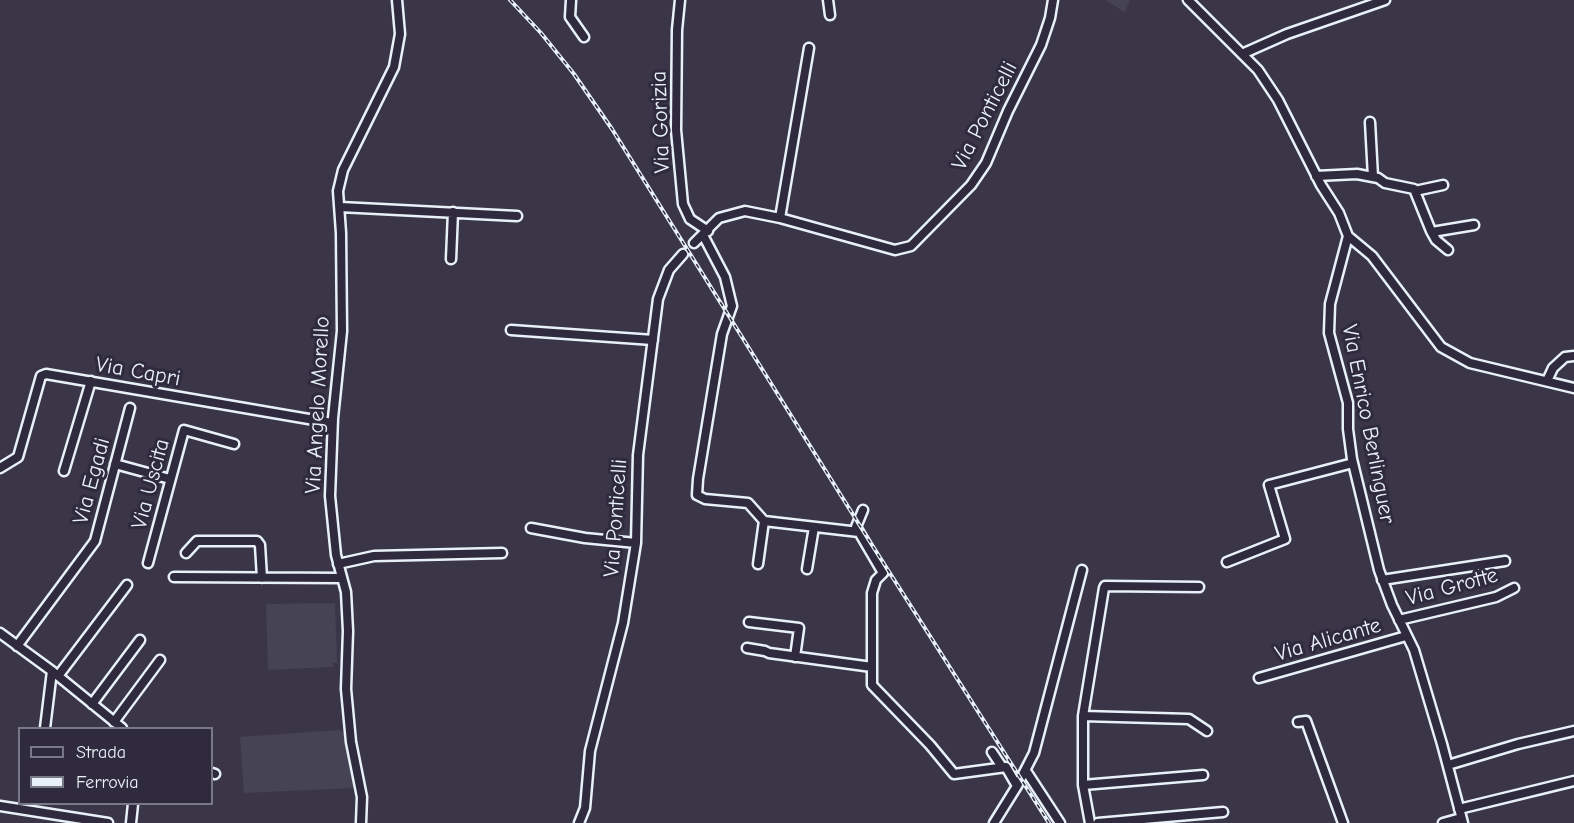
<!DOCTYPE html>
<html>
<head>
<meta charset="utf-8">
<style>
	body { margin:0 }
	#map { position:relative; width:1574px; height:823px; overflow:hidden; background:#3a3648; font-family:"Comic Neue",sans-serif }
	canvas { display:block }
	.legend { position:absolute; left:18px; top:727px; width:195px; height:78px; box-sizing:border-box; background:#2f2a3d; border:2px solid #797a88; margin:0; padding:8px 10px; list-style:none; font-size:18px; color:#e8f1f8 }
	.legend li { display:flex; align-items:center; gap:12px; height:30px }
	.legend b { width:30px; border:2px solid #797a88 }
</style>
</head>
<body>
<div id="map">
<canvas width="1574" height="823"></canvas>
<ul class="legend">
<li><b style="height:8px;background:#2f2a3d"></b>Strada</li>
<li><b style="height:8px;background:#e8f1f8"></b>Ferrovia</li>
</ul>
</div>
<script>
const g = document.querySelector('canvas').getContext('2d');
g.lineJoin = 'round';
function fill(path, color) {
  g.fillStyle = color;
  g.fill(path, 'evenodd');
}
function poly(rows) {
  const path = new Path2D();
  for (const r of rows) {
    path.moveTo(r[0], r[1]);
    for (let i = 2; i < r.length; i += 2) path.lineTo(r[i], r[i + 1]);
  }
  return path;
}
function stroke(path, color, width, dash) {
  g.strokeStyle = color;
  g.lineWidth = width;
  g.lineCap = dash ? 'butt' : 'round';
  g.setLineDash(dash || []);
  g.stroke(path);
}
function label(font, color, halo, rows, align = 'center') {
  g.font = font + ' "Comic Neue",sans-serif';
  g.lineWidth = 6;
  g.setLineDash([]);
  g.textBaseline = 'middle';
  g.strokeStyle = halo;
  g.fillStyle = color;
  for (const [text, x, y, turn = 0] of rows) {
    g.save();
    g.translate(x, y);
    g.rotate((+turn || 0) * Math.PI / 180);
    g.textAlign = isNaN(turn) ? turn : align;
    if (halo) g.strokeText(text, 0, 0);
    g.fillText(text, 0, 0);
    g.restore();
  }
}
const built = poly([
	[1105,0,1130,0,1125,12],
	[335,603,337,663,333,663,333,667,268,670,266,604],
	[339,730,344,733,354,788,244,793,240,737]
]);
const minor = poly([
	[571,0,570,17,584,37],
	[680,0,677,30,676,130,683,204,690,219,708,231],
	[828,0,830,15],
	[1188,0,1258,70,1278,100,1321,185,1339,213,1348,236,1330,304,1329,333,1348,403,1348,429,1352,459,1379,570,1392,605,1414,650,1442,744,1463,823],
	[1242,54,1287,34,1385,0],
	[1370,122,1373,177],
	[1316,176,1357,174,1378,178,1385,183,1414,189,1431,231,1436,240,1448,250],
	[1415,191,1443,185],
	[340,207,517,216],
	[780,218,809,48],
	[1432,232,1474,225],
	[703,235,725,277,732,306,722,334,698,479,697,495,705,499,748,503,764,521],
	[1348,236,1372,256,1441,347,1470,363,1574,388],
	[694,243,719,218,745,211,780,218,895,250,911,246,971,185,986,163,1008,111,1041,45,1050,18,1053,0],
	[451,259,453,212],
	[511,330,653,340],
	[1547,381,1553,368,1565,357,1574,356],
	[115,464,170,479],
	[0,468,18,457,41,376,46,374,332,423],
	[64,471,91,381],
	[764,521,859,532,883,573,876,580,872,593,872,685,930,745,954,774,1006,767,1017,786,994,823],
	[531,528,585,538,636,543],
	[859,532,856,527,863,510],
	[186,553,197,541,257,541,260,545,262,578],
	[1227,562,1285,539,1269,485,1353,463],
	[148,563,184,430,234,444],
	[338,564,374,556,502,553],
	[758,564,764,521],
	[807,569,814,527],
	[174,577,342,578],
	[1382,580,1505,561],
	[1399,620,1496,597,1514,588],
	[749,622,799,628,795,657],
	[0,633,52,671,122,728],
	[17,646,95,541,130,408],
	[747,648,765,651,769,653,872,667],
	[58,676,127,585],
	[1259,678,1406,636],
	[92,704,140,640],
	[1083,716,1189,719,1207,731],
	[114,722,160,660],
	[1298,722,1306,721,1343,823],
	[45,728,52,671],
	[992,752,1002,767],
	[1448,765,1518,744,1574,731],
	[1026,771,1060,823],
	[212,773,215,774],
	[1083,785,1203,775],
	[1017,786,1034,753,1082,570],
	[0,806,108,823],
	[1459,809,1574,781],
	[131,823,133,804],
	[361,823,362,797,351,742,346,689,348,631,346,592,336,555,330,496,333,418,342,331,341,233,338,191,343,170,394,67,400,34,397,0],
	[579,823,585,808,590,751,623,623,636,543,638,455,658,299,669,270,683,254],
	[1090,823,1083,785,1083,716,1104,588,1105,586,1199,587],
	[1098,823,1223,812],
	[1443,823,1461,818]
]);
const rail = poly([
	[510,0,541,33,574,74,612,129,872,545,1049,823]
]);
const streetNames = [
	["Via Ponticelli",985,116,-63],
	["Via Gorizia",661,122,-92],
	["Via Capri",138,372,10],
	["Via Angelo Morello",318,405,-87],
	["Via Enrico Berlinguer",1368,424,79],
	["Via Egadi",92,481,-75],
	["Via Uscita",151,484,-75],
	["Via Ponticelli",616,518,-86],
	["Via Grotte",1452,587,-15],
	["Via Alicante",1328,640,-16]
];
fill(built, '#464354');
stroke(minor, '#e8f1f8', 13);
stroke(minor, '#2f2a3d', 8);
stroke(rail, '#e8f1f8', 4);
stroke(rail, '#2f2a3d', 1.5, [4.5]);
label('22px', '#e8f1f8', '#2f2a3d', streetNames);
</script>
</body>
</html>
